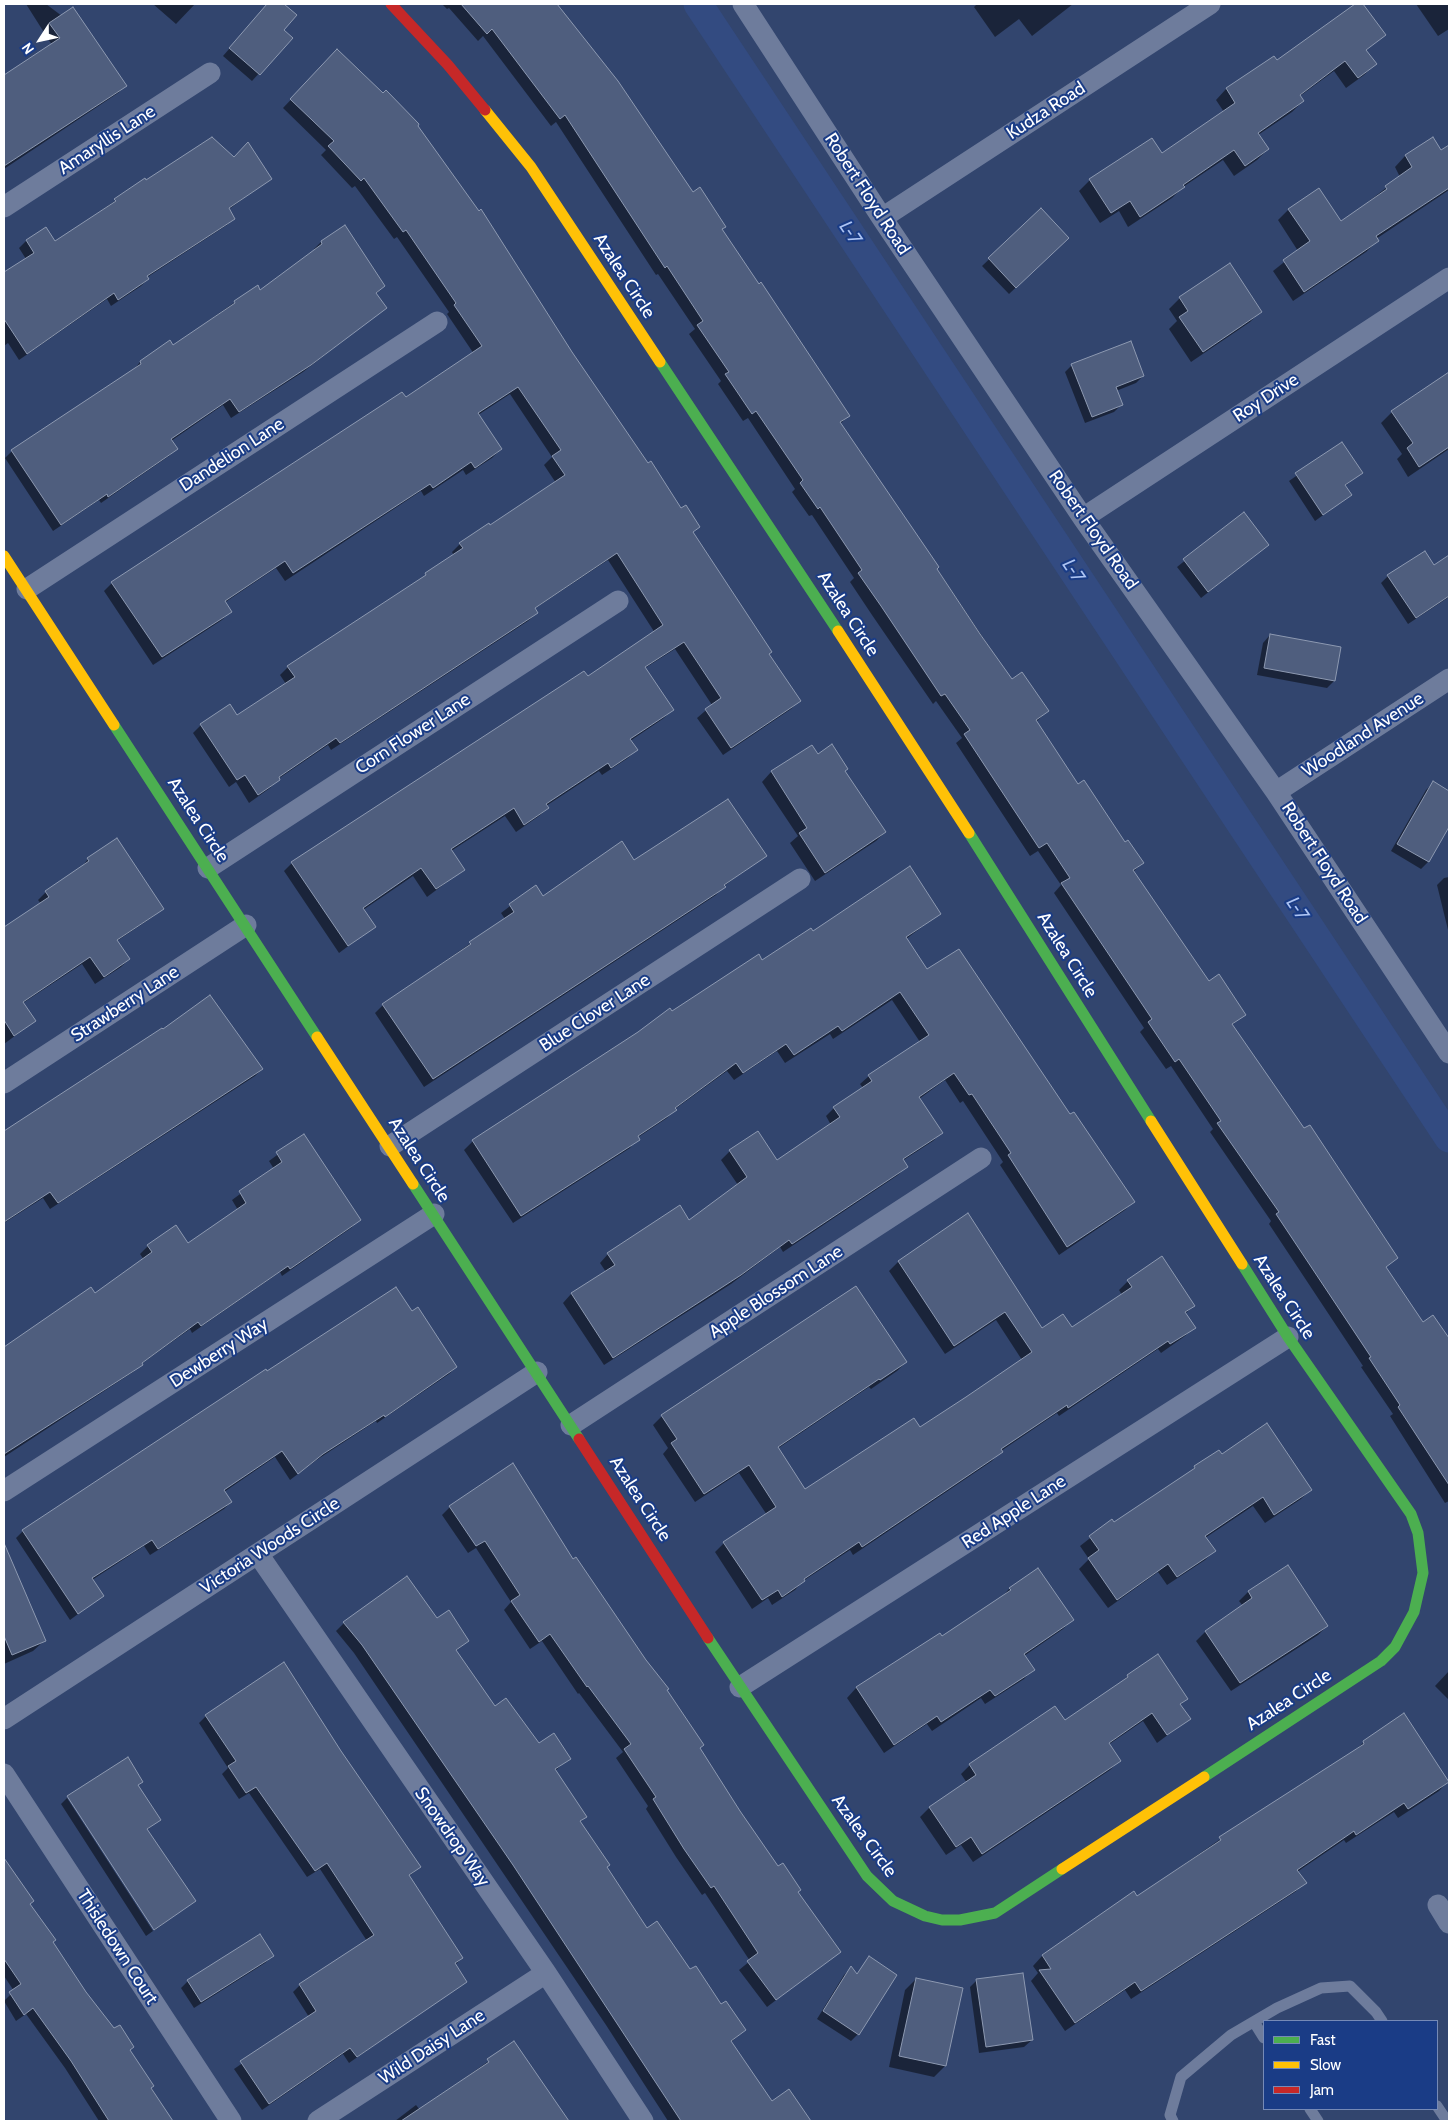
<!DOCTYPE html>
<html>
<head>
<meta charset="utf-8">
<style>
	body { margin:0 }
	#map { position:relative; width:1453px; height:2125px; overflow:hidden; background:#32456e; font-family:Cabin,sans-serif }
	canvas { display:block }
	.frame { position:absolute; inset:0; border:5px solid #fff; pointer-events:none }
	.legend { position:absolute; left:1263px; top:2020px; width:175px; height:90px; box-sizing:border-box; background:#1a3c86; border:1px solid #768ab6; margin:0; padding:6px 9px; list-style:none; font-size:15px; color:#fff }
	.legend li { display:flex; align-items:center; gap:10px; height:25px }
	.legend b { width:25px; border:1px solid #768ab6 }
	.north { position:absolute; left:15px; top:15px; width:50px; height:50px; -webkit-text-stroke:4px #1a3c86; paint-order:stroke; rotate:235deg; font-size:14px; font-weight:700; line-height:20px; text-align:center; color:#fff }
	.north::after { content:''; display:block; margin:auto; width:18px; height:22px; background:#fff; clip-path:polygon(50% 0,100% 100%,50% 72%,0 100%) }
</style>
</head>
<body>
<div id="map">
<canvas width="1453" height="2125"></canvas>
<div class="frame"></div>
<ul class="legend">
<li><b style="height:6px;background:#4caf50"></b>Fast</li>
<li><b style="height:6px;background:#ffc107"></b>Slow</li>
<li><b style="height:6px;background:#c62828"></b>Jam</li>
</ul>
<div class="north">N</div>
</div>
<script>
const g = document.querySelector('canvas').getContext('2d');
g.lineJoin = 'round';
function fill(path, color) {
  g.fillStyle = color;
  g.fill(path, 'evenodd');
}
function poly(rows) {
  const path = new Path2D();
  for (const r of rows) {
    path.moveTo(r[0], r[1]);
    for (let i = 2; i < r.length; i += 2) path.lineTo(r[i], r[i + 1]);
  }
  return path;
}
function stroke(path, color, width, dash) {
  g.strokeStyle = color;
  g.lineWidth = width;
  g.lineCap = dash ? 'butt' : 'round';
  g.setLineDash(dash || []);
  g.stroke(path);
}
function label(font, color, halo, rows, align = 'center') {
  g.font = font + ' Cabin,sans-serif';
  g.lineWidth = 4;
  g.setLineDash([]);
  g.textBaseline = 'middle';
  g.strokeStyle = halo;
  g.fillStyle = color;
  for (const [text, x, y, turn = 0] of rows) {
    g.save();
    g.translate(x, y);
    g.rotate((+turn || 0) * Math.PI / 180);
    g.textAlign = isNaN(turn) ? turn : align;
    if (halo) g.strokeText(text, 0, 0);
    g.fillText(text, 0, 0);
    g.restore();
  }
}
const shadow = poly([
	[26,4,46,4,62,16,125,86,118,93,4,169,4,77,52,45],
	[153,4,195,4,176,24],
	[268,4,282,4,295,15,282,30,291,38,252,81,223,56],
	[442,4,552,4,559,12,721,230,848,416,840,424,1012,681,1047,711,1036,722,1078,786,1142,863,1133,872,1209,983,1244,1014,1232,1025,1304,1130,1397,1258,1385,1268,1423,1323,1433,1316,1449,1341,1449,1501,1445,1503,1390,1416,1393,1414,1361,1367,1363,1366,1269,1224,1271,1221,1210,1132,1213,1129,1171,1066,1166,1069,1140,1032,1144,1028,1054,893,1061,885,1038,851,1030,856,956,743,962,738,936,701,933,704,872,615,850,582,854,578,812,515,809,516,792,492,795,489,748,418,743,421,718,384,721,381,689,334,695,329,658,274,656,275,556,122,551,126,483,36,478,41,449,8,447,9],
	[977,4,1073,4,1032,36,1019,19,995,37,974,7],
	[1357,4,1362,4,1384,35,1365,51,1375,64,1364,75,1346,88,1334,71,1300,96,1303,101,1292,112,1258,135,1268,149,1257,160,1234,176,1223,160,1183,187,1172,198,1128,227,1119,211,1100,223,1079,191,1090,180,1151,140,1161,154,1224,112,1216,100,1226,89,1273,58,1276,62],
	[1416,4,1449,4,1449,29,1438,36],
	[337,51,416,126,692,533,799,701,791,709,723,755,697,718,712,705,675,649,645,668,672,710,664,718,630,741,636,750,628,758,602,775,599,771,546,806,548,808,539,816,516,832,505,816,451,851,463,870,427,897,413,876,363,910,374,927,339,953,284,871,292,863,587,678,655,633,608,560,534,609,537,613,528,621,331,750,328,745,278,779,270,788,249,803,236,782,229,787,193,733,201,725,237,716,286,684,280,675,288,667,418,582,454,556,452,552,460,544,556,483,544,465,552,457,510,394,478,415,501,449,492,458,466,475,463,470,424,496,421,491,285,581,276,568,224,603,230,612,222,620,153,665,104,591,112,583,474,354,447,314,449,312,397,237,394,239,355,186,352,188,321,155,326,150,283,108],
	[1433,139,1441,151,1449,146,1449,190,1376,239,1377,241,1366,252,1293,301,1273,271,1298,251,1278,220,1288,210,1341,223,1400,177,1395,167,1405,156],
	[234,159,271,178,228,210,234,218,227,225,146,278,148,279,141,286,111,306,107,299,19,360,8,343,4,346,4,274,26,259,19,248,26,241,45,229,55,243,145,180,146,181],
	[1041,210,1068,238,1009,294,982,266],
	[321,242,384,286,376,294,385,308,303,372,231,418,223,405,171,441,176,449,169,456,101,503,99,500,53,531,5,458,12,451,134,370,140,362,173,346,235,302,260,291,315,250,314,249],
	[1229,265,1261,311,1250,322,1191,362,1169,329,1177,321,1169,309,1180,298],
	[1072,365,1143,376,1136,383,1116,391,1121,405,1114,412,1085,423,1065,372],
	[1449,374,1449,449,1408,477,1397,459,1402,454,1381,423,1392,412],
	[1342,444,1361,473,1345,486,1351,495,1315,521,1289,481],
	[1243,514,1268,545,1201,598,1177,567],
	[1449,556,1449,597,1408,624,1381,583,1388,576,1434,566],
	[1270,635,1334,681,1327,688,1257,675,1263,643],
	[811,747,817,755,844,771,885,832,876,841,815,881,790,843,798,836,762,782,771,772],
	[1433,783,1449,792,1449,824,1428,862,1421,869,1391,851,1426,790],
	[765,855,724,886,716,895,424,1087,375,1013,383,1005,505,919,501,913,535,887,543,898,634,862],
	[88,859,162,908,154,916,117,941,129,959,121,967,95,984,82,964,23,1003,35,1021,4,1044,4,929,41,904,38,900,46,892,81,868],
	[1449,877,1449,934,1437,885,1444,878],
	[939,914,906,939,927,971,1070,1116,1133,1202,1125,1210,1059,1255,1000,1165,1003,1162,963,1101,960,1103,945,1080,919,1099,942,1132,933,1141,902,1161,906,1167,898,1175,783,1252,780,1247,731,1284,604,1365,563,1303,571,1294,606,1272,600,1263,608,1254,689,1221,738,1185,721,1160,730,1151,758,1132,777,1161,831,1125,826,1116,834,1108,863,1088,860,1084,869,1076,920,1042,892,1000,833,1039,830,1034,785,1063,777,1051,734,1080,727,1071,675,1109,667,1118,637,1138,630,1148,513,1223,464,1150,473,1141,638,1033,813,933],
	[161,1029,262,1069,255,1076,50,1209,43,1198,4,1223,4,1133],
	[304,1135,359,1220,351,1228,282,1276,280,1272,192,1333,190,1329,141,1364,133,1372,4,1457,4,1348,91,1289,95,1295,144,1260,140,1254,148,1246,188,1245,238,1210,232,1200,274,1169,269,1161],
	[941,1232,1042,1329,1071,1329,1122,1295,1119,1290,1128,1281,1193,1306,1185,1314,1194,1327,1185,1336,1161,1353,1158,1349,1059,1416,1057,1413,1001,1451,992,1461,853,1555,850,1550,803,1581,795,1590,772,1605,768,1598,752,1609,715,1552,724,1543,767,1515,739,1473,695,1502,663,1454,668,1448,653,1425,662,1416,906,1362,897,1371,871,1389,869,1387,777,1449,804,1490,919,1429,1022,1360,996,1320,945,1354,889,1271,898,1262],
	[412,1313,456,1367,449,1374,377,1423,376,1421,315,1461,290,1480,275,1457,224,1492,231,1502,224,1509,150,1555,144,1546,92,1580,102,1596,70,1620,16,1538,23,1531,267,1373],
	[1221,1456,1310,1490,1301,1499,1265,1523,1253,1506,1205,1538,1214,1551,1205,1560,1167,1585,1158,1572,1108,1608,1079,1569,1089,1559,1080,1546,1112,1521,1114,1524,1186,1476,1195,1467],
	[450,1507,572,1561,666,1690,699,1749,739,1812,839,1952,767,2007,739,1970,750,1961,705,1893,702,1895,676,1857,646,1809,648,1806,616,1758,623,1752,579,1693,578,1694,542,1641,530,1649,504,1610,511,1602,476,1548,468,1553,442,1515],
	[5,1549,44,1641,33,1651,4,1664],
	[1287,1567,1327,1626,1318,1635,1231,1691,1196,1641,1205,1632,1243,1606,1239,1601,1248,1592],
	[1010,1588,1072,1620,1063,1629,1024,1656,1033,1669,1024,1679,985,1704,981,1698,932,1731,927,1724,884,1753,847,1698,856,1688,940,1635,942,1638,1001,1598],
	[437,1620,468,1641,456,1651,495,1708,539,1745,569,1758,555,1771,585,1817,580,1822,605,1867,646,1930,690,1970,745,2030,730,2043,771,2103,804,2121,668,2121,606,2025,354,1653,336,1631,344,1623],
	[1449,1671,1449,1700,1435,1686],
	[1128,1676,1186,1699,1180,1705,1189,1719,1157,1743,1143,1721,1108,1745,1119,1761,1110,1770,973,1862,961,1845,946,1855,920,1817,929,1808,967,1783,961,1774,970,1765,1055,1708,1064,1722,1119,1684],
	[206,1716,340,1752,420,1867,408,1877,462,1958,455,1965,466,1981,349,2063,343,2054,262,2110,234,2069,309,2017,293,1992,300,1985,367,1941,320,1869,307,1877,249,1793,239,1799,222,1774,228,1768,199,1723],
	[1364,1742,1448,1781,1439,1791,1398,1818,1394,1812,1346,1843,1344,1840,1297,1872,1305,1883,1295,1892,1131,1999,1125,1990,1065,2031,1031,1981,1038,1973,1033,1966,1042,1956,1134,1892,1137,1897,1258,1813,1354,1752],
	[142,1781,137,1786,159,1820,147,1830,194,1901,155,1930,69,1797],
	[67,1798,153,1931,146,1936,61,1804],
	[4,1859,32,1901,29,1904,52,1943,85,1992,129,2050,171,2121,99,2121,65,2068,26,2014,16,2021,4,2001,14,1991,4,1976],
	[272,1956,265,1963,194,2008,181,1988,188,1981],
	[869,1958,858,2034,851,2041,817,2019,844,1975,851,1968,856,1975],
	[916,1979,945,2066,934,2077,889,2067,905,1990],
	[977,1980,1032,2040,1024,2047,979,2053,970,1987],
	[514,2043,568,2121,395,2121,416,2105,420,2110]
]);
const canal = poly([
	[698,4,1449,1138]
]);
const building = poly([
	[267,4,284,4,297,15,284,30,293,38,260,75,229,48,267,4],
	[461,4,557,4,618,81,693,192,700,187,726,227,722,229,759,284,761,282,850,416,840,422,939,567,937,569,980,634,1012,679,1022,672,1049,711,1036,720,1078,784,1084,780,1125,842,1128,840,1144,863,1133,870,1209,981,1219,974,1246,1015,1232,1024,1304,1128,1310,1125,1398,1258,1386,1267,1423,1322,1433,1315,1449,1338,1449,1485,1398,1407,1400,1405,1369,1358,1371,1357,1276,1214,1279,1212,1217,1123,1221,1121,1179,1059,1175,1062,1148,1022,1152,1019,1061,883,1070,878,1047,843,1039,848,964,734,970,730,945,694,941,696,881,606,858,573,862,570,820,507,818,509,800,483,803,480,756,411,752,414,725,374,729,372,697,325,703,321,667,266,665,268,565,115,560,119,492,29,487,34,461,4],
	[1355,4,1363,4,1386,35,1366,50,1377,64,1358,78,1345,61,1300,95,1304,101,1258,133,1269,149,1245,166,1234,150,1183,185,1185,187,1140,217,1130,201,1111,213,1089,179,1152,138,1162,153,1235,103,1226,88,1274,56,1277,60,1355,4],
	[73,7,127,86,4,166,4,75,60,38,49,23,73,7],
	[337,49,383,93,386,90,419,124,418,126,479,211,481,209,572,352,648,463,651,461,681,508,686,505,700,527,693,532,772,652,769,654,801,701,731,748,705,709,721,698,684,642,645,667,674,710,630,739,638,750,611,768,608,763,546,804,549,808,524,825,514,808,451,849,465,870,436,889,421,868,363,908,376,927,348,946,291,862,584,671,588,676,663,625,617,553,535,608,538,613,340,743,336,738,279,777,280,780,258,795,245,775,237,780,200,724,230,704,237,715,295,677,287,666,426,575,425,573,463,548,459,543,489,523,490,525,565,475,552,456,561,450,518,387,478,413,502,449,475,468,471,462,433,488,430,484,293,573,285,561,225,601,232,612,162,657,111,582,402,392,406,397,482,346,454,305,456,303,406,230,403,232,364,178,361,181,328,146,334,141,290,99,337,49],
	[212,137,234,157,248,142,272,179,229,208,235,219,147,276,149,279,118,300,114,293,27,354,4,319,4,272,34,253,26,240,46,227,55,241,116,201,114,199,145,178,146,180,212,137],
	[1433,137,1441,150,1449,145,1449,188,1376,236,1379,241,1304,292,1283,260,1310,241,1288,209,1319,188,1341,221,1387,189,1385,186,1412,167,1405,155,1433,137],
	[1041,208,1069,238,1016,288,988,258,1041,208],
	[345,225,385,286,376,293,387,308,311,365,239,412,230,399,171,439,178,449,108,497,107,494,61,525,11,450,141,364,140,361,170,340,173,345,235,303,234,301,258,285,260,290,322,244,321,241,345,225],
	[1230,263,1262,312,1203,352,1179,317,1188,311,1179,297,1230,263],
	[1131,341,1144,376,1116,387,1123,405,1092,417,1071,364,1131,341],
	[1449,372,1449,447,1419,467,1407,448,1413,443,1391,411,1449,372],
	[1342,442,1363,473,1345,485,1352,495,1323,515,1295,473,1342,442],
	[1244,512,1269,545,1208,592,1183,559,1244,512],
	[1425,551,1434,565,1449,555,1449,596,1416,618,1387,575,1425,551],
	[1270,634,1341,647,1335,681,1264,668,1270,634],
	[832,744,848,769,845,771,886,832,825,873,799,833,807,828,771,771,812,745,818,754,832,744],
	[1433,781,1449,791,1449,827,1429,862,1397,844,1433,781],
	[728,799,767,856,724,885,726,887,433,1079,382,1004,471,944,469,942,514,912,509,904,536,885,543,896,622,841,634,860,728,799],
	[117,838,164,909,117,940,130,959,104,977,90,957,23,1002,36,1021,14,1036,4,1020,4,927,49,897,45,891,89,861,87,858,117,838],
	[910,866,941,914,906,937,927,969,959,949,1070,1114,1074,1112,1135,1202,1067,1247,1008,1155,1011,1153,972,1094,969,1095,954,1073,919,1097,943,1133,903,1159,908,1167,792,1244,789,1240,741,1275,613,1358,571,1293,615,1265,607,1253,680,1205,689,1220,747,1177,729,1150,758,1131,777,1160,840,1117,833,1107,872,1081,868,1075,929,1035,900,992,842,1031,838,1026,794,1055,786,1044,743,1073,736,1063,675,1108,677,1110,638,1136,640,1140,521,1216,472,1140,638,1032,670,1008,672,1011,759,954,762,960,811,928,813,931,910,866],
	[210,995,263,1069,58,1203,50,1192,4,1222,4,1131,162,1028,163,1029,210,995],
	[304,1134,361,1220,290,1269,288,1266,201,1326,198,1322,142,1363,143,1365,4,1454,4,1347,91,1287,95,1293,152,1252,147,1245,176,1225,188,1243,246,1203,239,1191,282,1162,276,1152,304,1134],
	[968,1213,1042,1328,1063,1314,1072,1327,1132,1287,1127,1280,1162,1256,1195,1306,1185,1312,1196,1328,1170,1344,1168,1341,1068,1408,1067,1405,1001,1449,1003,1452,862,1547,859,1542,804,1579,805,1581,782,1597,778,1590,762,1600,723,1542,776,1507,749,1465,704,1494,671,1443,677,1439,661,1415,856,1286,907,1362,880,1380,879,1379,778,1447,805,1489,914,1418,920,1427,966,1397,1032,1352,1005,1312,954,1346,898,1261,968,1213],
	[396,1287,412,1311,418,1307,457,1367,385,1417,384,1415,323,1454,298,1474,282,1451,224,1490,232,1502,158,1549,152,1540,92,1578,104,1596,78,1614,22,1530,266,1369,267,1371,396,1287],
	[1267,1423,1312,1490,1274,1515,1263,1497,1205,1536,1216,1551,1177,1577,1168,1564,1117,1600,1088,1558,1099,1550,1089,1536,1112,1519,1114,1522,1195,1468,1194,1466,1219,1450,1222,1454,1267,1423],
	[513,1463,573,1559,576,1557,646,1660,669,1689,667,1690,704,1745,700,1748,740,1811,778,1866,783,1863,801,1890,798,1892,841,1952,776,2000,747,1961,758,1953,714,1886,711,1888,684,1849,653,1799,656,1797,624,1749,631,1744,588,1686,587,1687,550,1634,539,1642,511,1601,520,1595,485,1541,476,1546,449,1506,513,1463],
	[4,1543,46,1641,12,1655,4,1636,4,1543],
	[1288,1565,1328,1626,1240,1683,1205,1631,1252,1598,1248,1591,1288,1565],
	[1038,1568,1074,1620,1024,1654,1035,1670,995,1696,990,1690,941,1722,937,1716,894,1745,856,1687,940,1633,942,1636,1011,1590,1009,1588,1038,1568],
	[407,1576,437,1618,449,1610,469,1641,456,1650,495,1706,506,1698,539,1743,554,1733,571,1759,555,1769,587,1817,580,1821,610,1865,607,1867,647,1928,657,1921,690,1969,696,1966,721,2004,726,2001,746,2030,731,2041,772,2101,789,2089,811,2121,681,2121,513,1865,362,1645,343,1622,407,1576],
	[1158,1654,1188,1699,1180,1704,1191,1719,1167,1735,1152,1713,1109,1743,1121,1761,982,1854,971,1837,956,1847,929,1807,976,1775,969,1764,1055,1706,1065,1720,1128,1677,1127,1675,1158,1654],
	[284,1662,341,1751,421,1867,409,1875,463,1958,455,1963,467,1982,357,2057,350,2048,269,2104,240,2061,316,2011,299,1984,374,1935,327,1863,315,1871,256,1787,246,1793,228,1766,236,1761,205,1715,284,1662],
	[1404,1713,1449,1782,1408,1809,1404,1803,1356,1835,1354,1831,1297,1870,1307,1883,1141,1991,1135,1982,1075,2023,1039,1970,1051,1969,1042,1955,1134,1891,1137,1896,1221,1840,1219,1837,1364,1744,1363,1741,1404,1713],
	[128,1757,143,1782,138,1785,161,1820,147,1829,196,1901,154,1930,67,1796,128,1757],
	[4,1858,34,1901,30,1904,56,1940,53,1942,86,1992,114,2028,120,2025,134,2047,130,2050,154,2086,151,2088,173,2121,109,2121,71,2061,33,2008,24,2015,9,1992,21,1984,4,1959,4,1858],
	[260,1934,274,1956,201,2002,187,1980,260,1934],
	[869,1956,897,1975,859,2035,823,2011,851,1966,857,1974,869,1956],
	[1023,1973,1033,2040,986,2047,976,1979,1023,1973],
	[916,1978,963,1988,946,2066,899,2056,916,1978],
	[514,2041,569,2121,401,2121,489,2062,487,2059,514,2041]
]);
const lane = poly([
	[1254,2022,1264,2038],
	[1437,2106,1447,2121],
	[1310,2109,1318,2121],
	[1173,2121,1170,2115,1181,2077,1231,2035,1277,2008,1321,1988,1350,1986,1376,2012,1382,2021]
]);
const street = poly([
	[743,4,882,218,1083,518,1276,792,1449,1053],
	[4,207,210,73],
	[882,218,1210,4],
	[1083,518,1449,278],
	[27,589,437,322],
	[1276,792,1449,679],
	[208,868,618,601],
	[4,1083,246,925],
	[390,1146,800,879],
	[571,1425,981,1158],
	[4,1491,434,1214],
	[258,1554,546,1973,643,2121],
	[740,1687,1288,1337],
	[4,1719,537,1372],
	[4,1774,231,2121],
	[1438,1905,1449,1923],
	[318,2121,546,1973]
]);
const fast = poly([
	[660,362,838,631],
	[114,725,317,1037],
	[969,833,1151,1121],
	[413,1184,579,1439],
	[708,1638,867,1876,893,1901,925,1916,942,1920,960,1920,995,1913,1062,1869],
	[1204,1777,1381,1661,1395,1647,1414,1612,1423,1573,1418,1533,1411,1514,1288,1337,1242,1264]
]);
const slow = poly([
	[485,110,531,167,660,362],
	[4,556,114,725],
	[838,631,969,833],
	[317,1037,413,1184],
	[1151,1121,1242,1264],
	[1062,1869,1204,1777]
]);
const jam = poly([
	[391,4,448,65,485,110],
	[579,1439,708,1638]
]);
const streetNames = [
	["Kudza Road",1046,111,-33],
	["Amaryllis Lane",107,140,-33],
	["Robert Floyd Road",867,194,57],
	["Azalea Circle",624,276,57],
	["Roy Drive",1266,398,-33],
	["Dandelion Lane",232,455,-33],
	["Robert Floyd Road",1093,530,55],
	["Azalea Circle",848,614,57],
	["Corn Flower Lane",413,734,-33],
	["Woodland Avenue",1363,735,-33],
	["Azalea Circle",198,820,57],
	["Robert Floyd Road",1324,863,57],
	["Azalea Circle",1067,955,58],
	["Strawberry Lane",125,1004,-33],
	["Blue Clover Lane",595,1013,-33],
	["Azalea Circle",419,1160,57],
	["Apple Blossom Lane",776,1292,-33],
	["Azalea Circle",1284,1297,57],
	["Dewberry Way",219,1353,-33],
	["Azalea Circle",640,1499,57],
	["Red Apple Lane",1014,1512,-33],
	["Victoria Woods Circle",270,1546,-33],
	["Azalea Circle",1289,1700,-33],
	["Azalea Circle",864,1836,54],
	["Snowdrop Way",452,1837,55],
	["Thisledown Court",117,1947,57],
	["Wild Daisy Lane",432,2047,-33]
];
const waterNames = [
	["L-7",850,233,56],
	["L-7",1073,571,56],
	["L-7",1297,909,56]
];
fill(shadow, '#0007');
stroke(canal, '#334b81', 29);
fill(building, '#4f5e7e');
stroke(building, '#8d99b1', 1);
stroke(lane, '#6e7c9c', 11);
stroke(street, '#6e7c9c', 21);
stroke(fast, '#4caf50', 11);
stroke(slow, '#ffc107', 11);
stroke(jam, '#c62828', 11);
label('18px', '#fff', '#1a3c86', streetNames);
label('italic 19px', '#adc4f3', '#1a3c86', waterNames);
</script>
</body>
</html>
